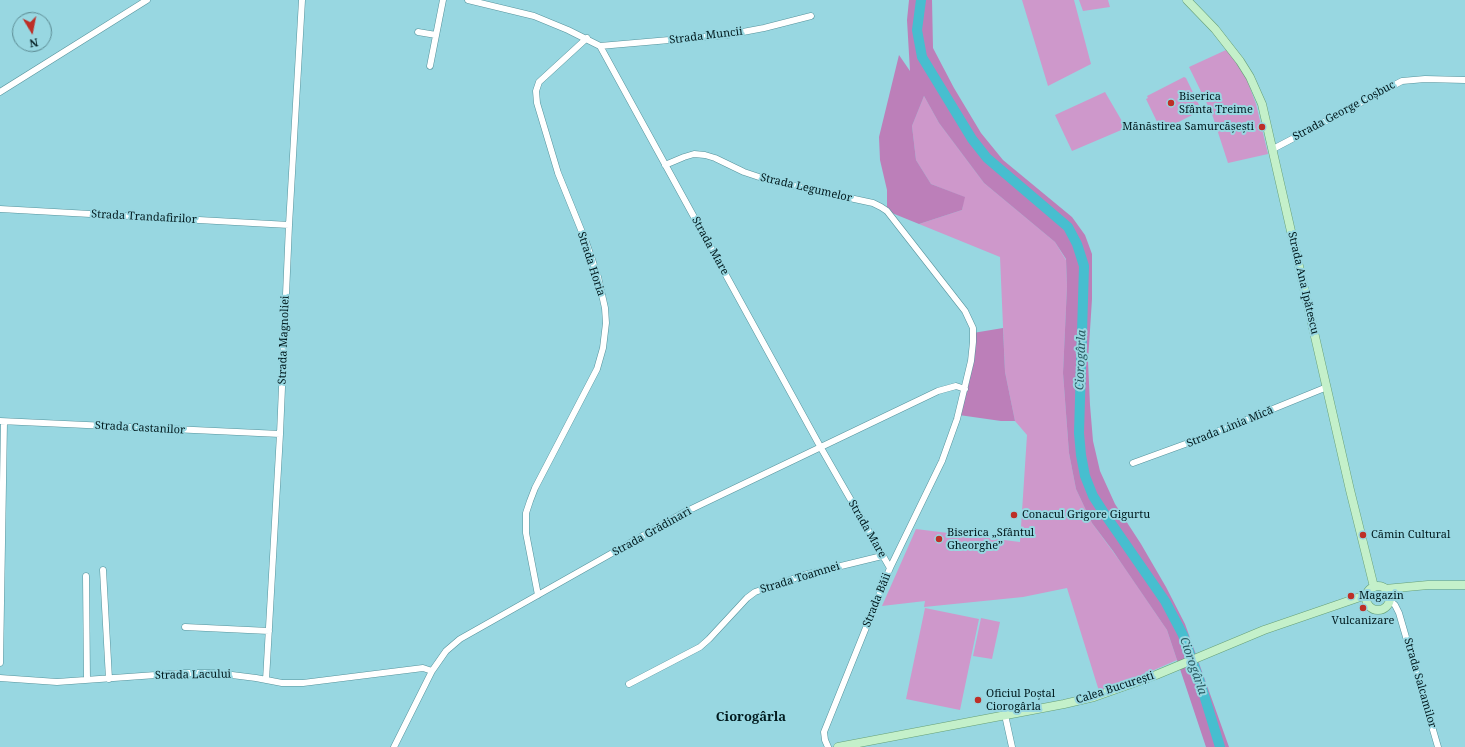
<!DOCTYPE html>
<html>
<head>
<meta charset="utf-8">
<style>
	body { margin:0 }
	#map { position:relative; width:1465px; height:747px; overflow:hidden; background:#98d7e1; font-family:"Noto Serif",serif }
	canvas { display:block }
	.north { position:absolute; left:12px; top:12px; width:40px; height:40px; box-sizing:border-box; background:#98d7e1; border:1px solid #5c8b93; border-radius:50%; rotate:170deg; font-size:11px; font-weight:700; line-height:16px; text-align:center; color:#011a1e }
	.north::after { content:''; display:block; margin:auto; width:14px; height:18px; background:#bd2f27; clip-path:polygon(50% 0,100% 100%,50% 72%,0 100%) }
</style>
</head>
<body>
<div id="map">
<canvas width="1465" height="747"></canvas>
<div class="north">N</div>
</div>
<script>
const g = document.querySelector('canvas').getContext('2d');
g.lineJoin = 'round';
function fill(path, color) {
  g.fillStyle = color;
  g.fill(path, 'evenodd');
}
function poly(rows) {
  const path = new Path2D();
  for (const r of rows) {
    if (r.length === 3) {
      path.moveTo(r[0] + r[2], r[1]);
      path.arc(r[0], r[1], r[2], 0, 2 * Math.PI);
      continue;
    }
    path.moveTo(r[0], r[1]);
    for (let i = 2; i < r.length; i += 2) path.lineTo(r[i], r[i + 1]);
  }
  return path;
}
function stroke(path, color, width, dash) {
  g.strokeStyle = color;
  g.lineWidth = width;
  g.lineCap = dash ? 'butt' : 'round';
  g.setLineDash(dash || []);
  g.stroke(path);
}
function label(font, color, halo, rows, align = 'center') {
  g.font = font + ' "Noto Serif",serif';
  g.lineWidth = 4;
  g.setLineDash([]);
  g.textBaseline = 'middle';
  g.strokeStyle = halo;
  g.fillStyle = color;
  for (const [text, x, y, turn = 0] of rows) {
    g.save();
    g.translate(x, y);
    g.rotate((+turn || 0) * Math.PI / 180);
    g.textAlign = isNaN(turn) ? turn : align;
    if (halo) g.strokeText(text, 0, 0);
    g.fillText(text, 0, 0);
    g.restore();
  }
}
const green = poly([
	[1022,0,1074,0,1091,64,1048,86],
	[1079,0,1108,0,1110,7,1083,11],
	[1226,50,1239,65,1246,77,1256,104,1268,154,1228,163,1212,114,1189,67],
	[1184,77,1186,78,1201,109,1200,110,1200,111,1163,130,1162,128,1160,128,1146,99,1148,98,1147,96],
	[1105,92,1126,128,1072,151,1055,115],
	[924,96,939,123,984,183,1055,242,1066,260,1067,286,1063,373,1069,453,1076,489,1092,523,1122,564,1167,630,1177,660,1138,677,1099,691,1067,588,1023,597,924,607,925,601,882,606,916,529,1020,542,1027,435,1015,421,1005,372,1000,257,919,224,962,210,964,197,931,184,916,160,912,126],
	[925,608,979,619,960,710,906,699],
	[981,618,1000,622,992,659,973,656]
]);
const forest = poly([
	[909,0,932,0,933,48,954,88,981,133,1003,160,1072,217,1085,235,1092,254,1092,299,1088,361,1090,405,1093,441,1100,471,1115,504,1141,544,1166,587,1185,624,1229,747,1206,747,1167,630,1113,551,1092,523,1076,489,1069,453,1063,373,1067,286,1066,259,1055,242,984,183,939,123,924,96,912,126,916,160,931,184,965,197,962,210,919,224,887,211,887,190,880,160,879,137,899,55,910,71,907,20],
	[1003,328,1005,372,1015,421,1001,421,959,415,973,333]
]);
const river = poly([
	[921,0,917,30,922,57,972,139,987,158,1068,227,1077,244,1084,266,1079,433,1081,455,1085,476,1093,496,1104,513,1165,601,1183,635,1201,685,1220,747]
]);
const minor = poly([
	[468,0,534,16,568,30,600,46,821,448,890,568],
	[418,32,436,35],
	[600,46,727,35,764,28,811,16],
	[430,66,443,0],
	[0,92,147,0],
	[1273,149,1402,81,1425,79,1465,80],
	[665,165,684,157,694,154,705,155,715,158,744,172,771,181,859,200,873,203,881,207,887,211,965,311,973,328,973,342,971,361,957,419,942,461,890,568,824,732,825,740,828,747],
	[0,209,289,225],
	[0,421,280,434],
	[1133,463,1199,439,1327,387],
	[103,570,109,679],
	[86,576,87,680],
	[538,595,526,533,526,513,530,501,535,488,597,369,603,348,606,323,605,308,598,277,586,242,558,173,537,103,536,91,539,82,587,38],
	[1389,600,1395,605,1399,613,1438,747],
	[185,627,269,631],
	[0,663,4,422],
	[0,678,57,682,184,673,216,673,256,678,282,683,303,683,423,668,432,671],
	[266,680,280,434,289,225,302,0],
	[629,684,700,647,709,639,747,598,755,592,804,575,882,556],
	[1005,715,1012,747],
	[394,747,432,671,446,651,460,639,683,513,938,391,956,386,965,389]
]);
const major = poly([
	[1187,0,1215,29,1240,61,1250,77,1262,104,1350,490,1374,587],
	[1378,598,12],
	[1385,589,1428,585,1465,585],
	[838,747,1064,704,1094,697,1156,675,1264,630,1366,595]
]);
const markers = [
	[1171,103,4,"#bd2f27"],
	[1262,127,4,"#bd2f27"],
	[1014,515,4,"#bd2f27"],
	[1363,535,4,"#bd2f27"],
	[939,539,4,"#bd2f27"],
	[1351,596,4,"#bd2f27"],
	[1363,608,4,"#bd2f27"],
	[978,700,4,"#bd2f27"]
];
const streetNames = [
	["Strada Muncii",706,36,-7],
	["Strada George Coșbuc",1344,111,-28],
	["Strada Legumelor",806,188,13],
	["Strada Trandafirilor",144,217,3],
	["Strada Mare",710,246,61],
	["Strada Horia",591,264,72],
	["Strada Ana Ipătescu",1303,283,77],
	["Strada Magnoliei",284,340,-88],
	["Strada Linia Mică",1230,427,-22],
	["Strada Castanilor",140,428,3],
	["Strada Mare",867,529,60],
	["Strada Grădinari",652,532,-29],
	["Strada Toamnei",800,578,-17],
	["Strada Băii",877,600,-68],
	["Strada Lacului",193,675,-1],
	["Strada Salcamilor",1420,683,74],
	["Calea București",1115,688,-18]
];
const poiNames = [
	["Biserica",1179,97],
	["Sfânta Treime",1179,110],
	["Mănăstirea Samurcășești",1254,127,"right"],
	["Conacul Grigore Gigurtu",1022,515],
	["Biserica „Sfântul",947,533],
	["Gheorghe”",947,546],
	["Cămin Cultural",1371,535],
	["Magazin",1359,596],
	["Vulcanizare",1363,621,"center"],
	["Oficiul Poștal",986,694],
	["Ciorogârla",986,707]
];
const waterNames = [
	["Ciorogârla",1081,360,-88],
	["Ciorogârla",1193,666,71]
];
const quarterNames = [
	["Ciorogârla",751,717]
];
fill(green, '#ce98cb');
fill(forest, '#bc7fb9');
stroke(river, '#47becf', 10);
stroke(minor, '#56939c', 7);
stroke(major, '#669f77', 9);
stroke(minor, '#fff', 6);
stroke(major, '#c4f0ca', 8);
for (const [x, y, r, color] of markers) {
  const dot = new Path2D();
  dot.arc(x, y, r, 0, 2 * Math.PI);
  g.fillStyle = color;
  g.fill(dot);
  stroke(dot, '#98d7e1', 1.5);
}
label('11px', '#011a1e', '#98d7e1', streetNames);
label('11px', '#011a1e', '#98d7e1', poiNames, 'left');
label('italic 12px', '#295b62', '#98d7e1', waterNames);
label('bold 13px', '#011a1e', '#98d7e1', quarterNames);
</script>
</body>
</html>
